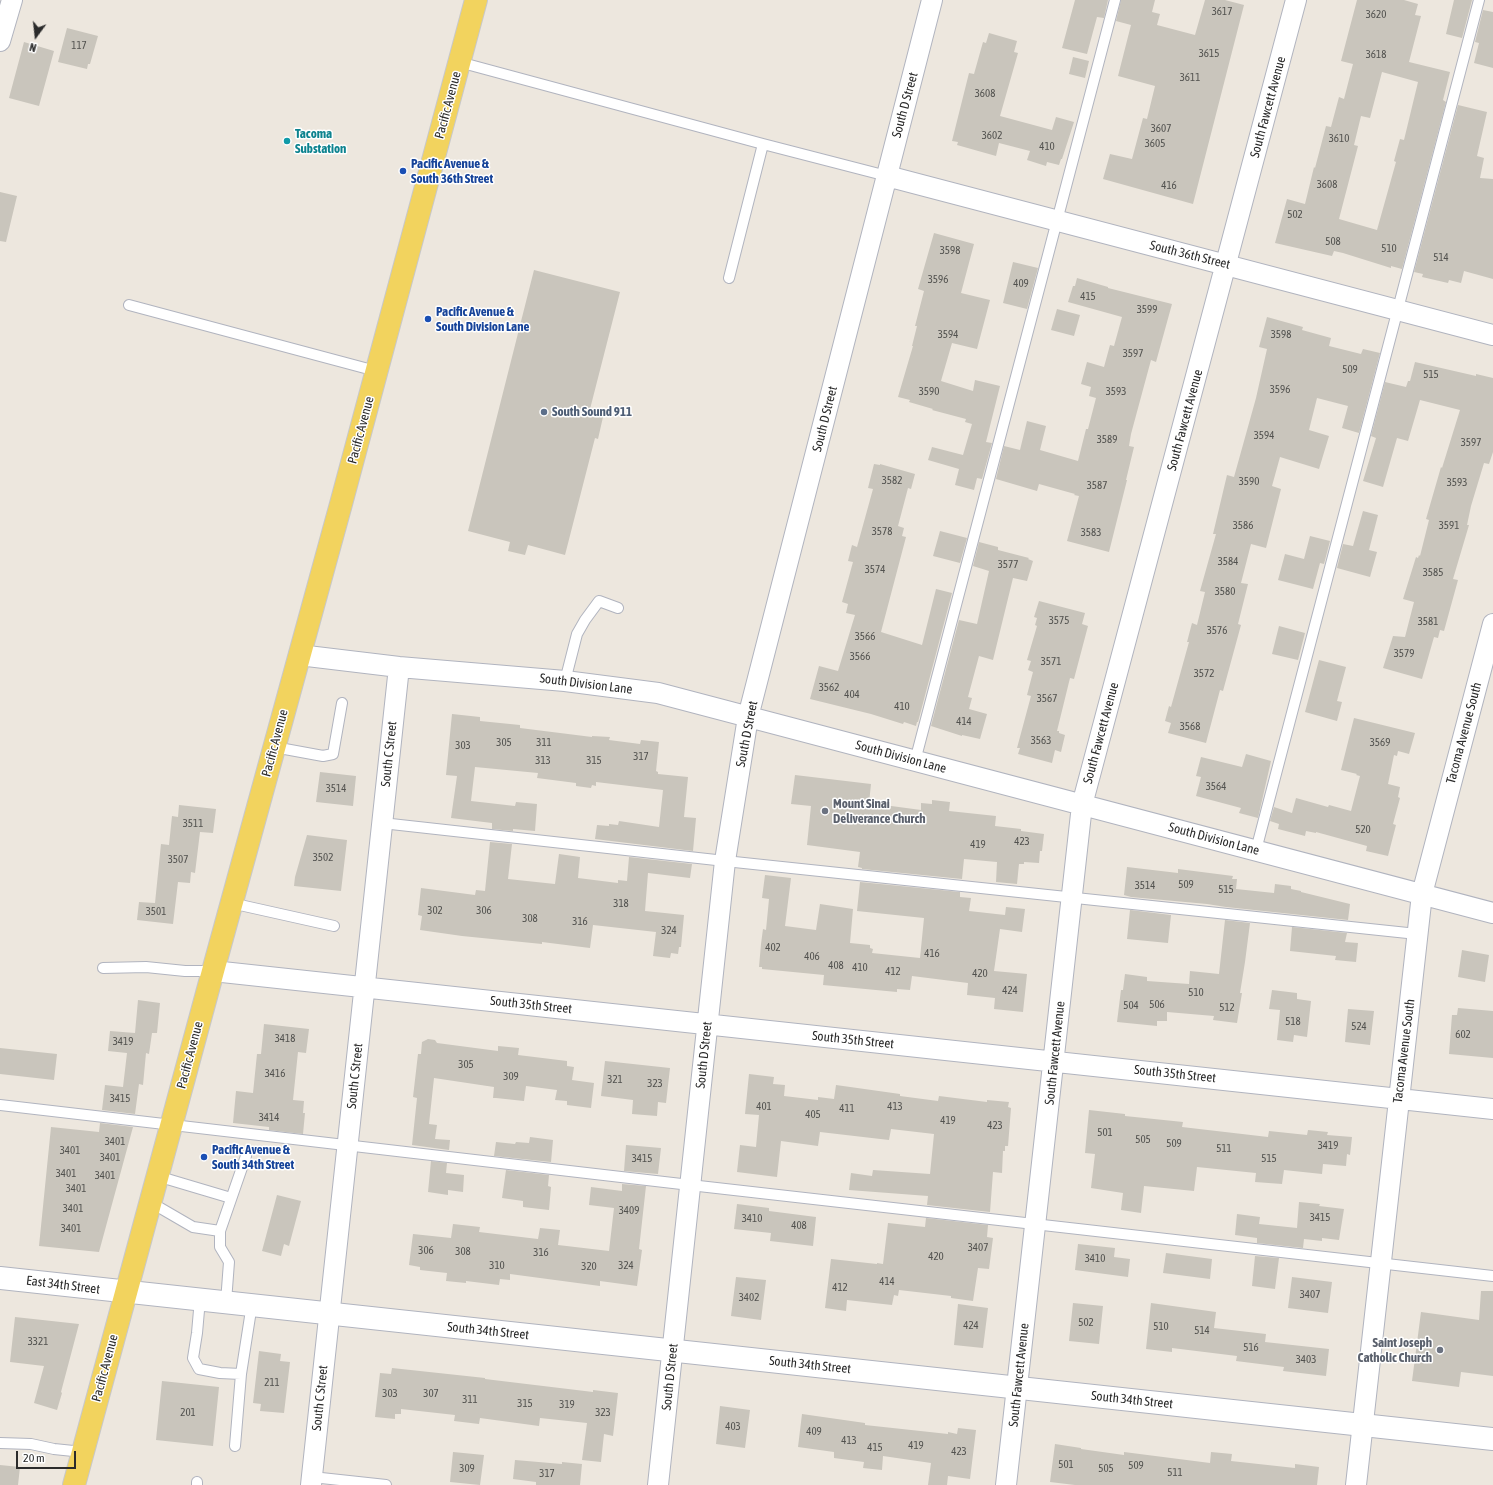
<!DOCTYPE html>
<html>
<head>
<meta charset="utf-8">
<style>
	body { margin:0 }
	#map { position:relative; width:1493px; height:1485px; overflow:hidden; background:#ede7de; font-family:"Asap Condensed",sans-serif }
	canvas { display:block }
	.north { position:absolute; left:16px; top:16px; width:40px; height:40px; -webkit-text-stroke:3px #fff; paint-order:stroke; rotate:195deg; font-size:11px; font-weight:700; line-height:16px; text-align:center; color:#2b2b2b }
	.north::after { content:''; display:block; margin:auto; width:14px; height:18px; background:#2b2b2b; clip-path:polygon(50% 0,100% 100%,50% 72%,0 100%) }
	.scale { position:absolute; left:16px; top:1451px; width:60px; height:18px; box-sizing:border-box; border:2px solid #2b2b2b; border-top:0; padding-left:5px; font-size:12px; line-height:14px; white-space:nowrap; color:#2b2b2b; -webkit-text-stroke:3px #fff; paint-order:stroke }
</style>
</head>
<body>
<div id="map">
<canvas width="1493" height="1485"></canvas>
<div class="north">N</div>
<div class="scale">20 m</div>
</div>
<script>
const g = document.querySelector('canvas').getContext('2d');
g.lineJoin = 'round';
function fill(path, color) {
  g.fillStyle = color;
  g.fill(path, 'evenodd');
}
function poly(rows) {
  const path = new Path2D();
  for (const r of rows) {
    path.moveTo(r[0], r[1]);
    for (let i = 2; i < r.length; i += 2) path.lineTo(r[i], r[i + 1]);
  }
  return path;
}
function stroke(path, color, width, dash) {
  g.strokeStyle = color;
  g.lineWidth = width;
  g.lineCap = dash ? 'butt' : 'round';
  g.setLineDash(dash || []);
  g.stroke(path);
}
function label(font, color, halo, rows, align = 'center') {
  g.font = font + ' "Asap Condensed",sans-serif';
  g.lineWidth = 3;
  g.setLineDash([]);
  g.textBaseline = 'middle';
  g.strokeStyle = halo;
  g.fillStyle = color;
  for (const [text, x, y, turn = 0] of rows) {
    g.save();
    g.translate(x, y);
    g.rotate((+turn || 0) * Math.PI / 180);
    g.textAlign = isNaN(turn) ? turn : align;
    if (halo) g.strokeText(text, 0, 0);
    g.fillText(text, 0, 0);
    g.restore();
  }
}
const building = poly([
	[1075,0,1108,0,1104,18,1097,17,1087,54,1062,48],
	[1121,0,1155,0,1152,12,1160,14,1157,25,1195,35,1205,0,1225,0,1244,5,1193,204,1103,179,1110,154,1132,159,1143,118,1147,119,1155,86,1118,76,1131,25,1116,21],
	[1357,0,1404,0,1418,4,1415,15,1421,16,1409,62,1450,72,1443,100,1446,102,1402,269,1391,266,1391,268,1343,253,1334,251,1332,256,1275,243,1287,199,1305,204,1314,167,1315,168,1326,126,1331,127,1339,97,1344,99,1353,64,1341,61],
	[1382,72,1418,82,1404,140,1400,139,1394,161,1396,162,1377,230,1339,219,1358,146,1354,145,1361,116,1370,118],
	[1454,0,1472,0,1462,38,1446,34],
	[1483,10,1493,12,1493,68,1474,63,1479,43,1475,42],
	[67,28,98,36,90,64,88,64,87,69,58,62],
	[989,33,1017,41,1014,52,1018,53,1000,116,1052,130,1056,117,1074,122,1062,159,1061,159,1059,165,1047,162,1046,166,1027,160,1030,151,999,143,996,156,957,145,958,142,952,141,969,73,974,74,983,42,986,43],
	[24,42,54,51,39,106,9,98],
	[1073,57,1089,61,1085,78,1069,74],
	[1458,105,1487,112,1477,156,1484,158,1480,178,1493,179,1493,279,1464,271,1461,283,1449,280,1448,283,1422,277,1423,274,1414,272],
	[0,192,17,196,6,242,0,241],
	[934,233,974,244,961,293,990,300,977,349,952,343,941,381,973,391,975,380,1000,386,986,442,992,443,982,479,977,478,974,490,955,485,959,469,928,460,932,447,963,455,972,424,965,422,966,419,932,410,933,409,909,402,910,400,898,397,913,346,912,346,917,326,915,326,924,291,918,289],
	[1013,262,1038,268,1027,309,1003,303],
	[534,270,620,292,589,413,603,417,598,439,595,438,565,555,528,545,525,555,508,551,510,542,468,531],
	[1077,278,1108,287,1108,288,1172,304,1156,362,1151,360,1131,434,1129,446,1134,447,1126,480,1127,480,1109,552,1067,541,1079,496,1074,495,1075,494,1039,484,1037,491,996,479,1004,446,1020,450,1027,421,1046,426,1040,450,1078,461,1086,429,1088,429,1096,398,1089,396,1091,387,1081,384,1087,362,1104,367,1110,345,1114,346,1122,317,1068,302,1073,286,1075,286],
	[1057,309,1080,315,1074,336,1051,330],
	[1267,317,1303,327,1302,330,1331,338,1329,346,1361,354,1363,349,1380,353,1359,433,1342,428,1348,406,1317,398,1309,430,1329,436,1319,469,1280,457,1272,486,1281,489,1266,548,1251,544,1241,583,1248,584,1238,624,1241,625,1223,691,1220,690,1206,743,1168,733,1171,723,1165,721,1169,706,1171,707,1189,642,1187,642,1192,623,1197,625,1205,592,1200,591,1216,534,1213,534,1227,475,1234,477,1256,398,1267,349,1259,347],
	[1415,362,1476,376,1476,374,1493,378,1493,452,1489,464,1484,463,1471,506,1467,525,1469,525,1453,579,1458,580,1444,631,1440,630,1438,638,1434,637,1422,679,1383,668,1393,636,1405,637,1414,602,1403,599,1416,557,1418,558,1419,555,1420,556,1429,520,1426,519,1441,467,1442,468,1460,410,1420,400,1408,441,1397,438,1383,487,1363,481,1376,438,1371,436,1385,382,1406,387,1408,381,1410,381],
	[874,464,880,465,880,464,915,474,911,489,908,488,898,526,904,528,902,536,906,537,881,632,922,645,936,589,952,593,918,722,917,722,916,726,904,722,903,724,871,714,810,699,819,666,838,671,855,615,846,613,848,604,842,602,853,562,848,561,852,545,857,547,873,489,868,488],
	[1363,511,1378,515,1369,550,1377,552,1370,577,1337,568,1343,544,1353,546],
	[940,531,967,538,960,563,933,556],
	[1310,536,1330,541,1324,564,1320,563,1313,589,1278,580,1285,554,1304,559],
	[979,542,998,547,998,550,1029,558,1028,559,1033,561,1027,581,1013,578,993,660,979,656,968,697,972,698,969,709,987,714,980,739,962,735,962,736,931,726,959,620,977,624,989,571,973,566],
	[1039,601,1085,613,1082,624,1088,626,1074,679,1070,678,1057,731,1059,731,1059,733,1065,735,1061,752,1055,750,1052,763,1018,754,1020,748,1017,748,1031,696,1027,695,1033,672,1028,670,1031,661,1027,660,1037,626,1035,625,1037,618,1034,617],
	[1279,626,1305,633,1298,660,1272,654],
	[1319,660,1346,667,1337,701,1342,702,1337,721,1305,712],
	[452,714,480,717,480,721,520,725,520,728,592,737,592,736,610,737,609,740,640,744,641,740,659,742,656,771,658,772,658,774,688,777,684,817,696,818,693,851,595,839,597,825,609,826,609,824,618,825,619,821,659,827,663,790,596,782,596,786,592,785,591,788,576,786,576,783,537,778,538,773,475,767,471,801,515,806,516,802,537,804,535,831,513,829,513,831,492,829,492,823,451,818,457,776,446,775],
	[1354,718,1415,733,1409,754,1398,751,1397,756,1394,755,1388,784,1400,787,1398,797,1400,798,1393,824,1396,825,1388,856,1366,851,1367,846,1316,832,1316,833,1306,831,1305,836,1278,829,1279,824,1270,821,1274,807,1292,813,1296,798,1328,807,1329,805,1351,811,1360,776,1356,775,1357,774,1341,770],
	[1246,754,1271,761,1258,818,1239,813,1241,808,1196,796,1201,777,1196,776,1201,757,1242,767],
	[320,772,356,776,353,806,316,802],
	[795,775,871,784,869,803,921,810,921,803,932,804,932,800,950,802,949,811,996,816,995,826,1021,829,1021,831,1044,834,1042,851,1040,851,1039,863,1024,862,1024,864,1019,864,1017,884,996,882,997,862,964,859,962,879,862,869,862,868,858,867,860,852,807,845,811,806,791,804],
	[179,805,216,809,213,833,200,832,195,873,191,872,190,883,178,882,173,924,137,920,139,902,155,903,161,844,169,845,172,816,178,817],
	[307,835,347,840,341,891,294,886,295,877],
	[490,842,512,844,508,879,555,884,559,854,580,857,578,878,618,883,618,880,627,881,629,857,692,864,690,878,648,873,645,911,684,915,681,947,679,947,678,954,671,953,670,958,653,956,656,932,593,925,590,948,542,942,542,944,462,936,420,930,422,916,418,915,421,888,475,895,476,890,485,891],
	[1127,867,1178,873,1178,869,1233,876,1232,879,1237,879,1236,889,1274,893,1275,884,1291,886,1291,889,1301,891,1301,892,1350,904,1348,920,1226,907,1207,904,1131,897,1124,895],
	[765,875,791,878,785,926,816,930,820,904,853,909,850,943,870,945,870,948,873,949,872,953,920,958,924,918,857,911,860,882,960,892,960,897,971,898,969,911,1005,915,1006,907,1025,909,1022,932,1000,929,994,971,1027,974,1023,1012,994,1009,995,998,967,995,968,983,912,976,910,990,897,989,897,992,823,985,824,975,762,969,762,967,759,967,761,944,763,929,766,930,769,899,762,898],
	[1130,910,1171,915,1168,943,1127,939],
	[1225,920,1250,923,1245,962,1240,993,1242,993,1237,1023,1213,1020,1214,1016,1167,1012,1167,1021,1157,1021,1157,1026,1117,1022,1121,990,1123,990,1125,974,1147,977,1147,981,1189,984,1190,971,1219,974],
	[1292,927,1347,933,1345,942,1358,943,1356,962,1335,960,1336,956,1290,951],
	[1462,950,1489,955,1485,982,1458,977],
	[1272,990,1297,993,1297,999,1311,1001,1307,1037,1294,1035,1293,1042,1277,1040,1280,1010,1269,1009],
	[138,1000,160,1003,157,1033,152,1033,149,1054,146,1053,143,1085,139,1084,135,1114,102,1110,105,1085,123,1087,127,1053,108,1051,110,1031,135,1033],
	[1458,1008,1493,1011,1493,1058,1449,1054,1452,1015,1457,1015],
	[1348,1009,1374,1011,1370,1045,1345,1042],
	[264,1024,309,1029,306,1053,298,1052,293,1100,304,1101,303,1113,305,1113,303,1134,269,1130,269,1127,233,1123,236,1091,253,1093,257,1054,261,1054],
	[428,1039,435,1040,437,1043,498,1051,498,1046,519,1048,518,1055,567,1061,567,1066,574,1067,572,1080,594,1083,591,1108,567,1105,567,1101,555,1100,557,1090,526,1086,524,1101,496,1098,493,1098,494,1087,434,1078,429,1124,437,1125,435,1139,450,1140,449,1150,412,1145,417,1098,413,1097,418,1054,421,1054,422,1042],
	[0,1048,57,1054,54,1080,0,1074],
	[605,1061,670,1068,666,1103,658,1102,657,1116,632,1114,633,1100,601,1096],
	[749,1074,774,1077,773,1084,785,1085,784,1096,818,1100,818,1097,834,1099,836,1085,900,1094,900,1096,938,1101,939,1096,987,1102,987,1100,1009,1102,1008,1107,1011,1108,1008,1146,1005,1146,1005,1151,1003,1151,1002,1173,993,1172,990,1212,927,1205,928,1196,849,1190,851,1173,872,1176,873,1170,930,1174,934,1134,891,1129,889,1140,820,1132,818,1146,781,1141,777,1177,737,1172,740,1145,756,1147,759,1115,745,1114],
	[1089,1110,1125,1114,1125,1116,1183,1122,1182,1127,1268,1137,1269,1131,1307,1135,1308,1130,1328,1132,1327,1135,1352,1137,1350,1155,1347,1154,1346,1166,1323,1164,1322,1174,1284,1170,1282,1184,1255,1182,1256,1173,1197,1167,1194,1191,1144,1186,1141,1213,1121,1210,1123,1193,1091,1188,1095,1154,1085,1153],
	[100,1123,133,1127,99,1252,39,1246,51,1127,99,1132],
	[530,1137,553,1140,551,1162,494,1156,496,1142,515,1144,516,1142,529,1143],
	[626,1145,661,1148,658,1174,624,1171],
	[431,1161,447,1163,446,1173,464,1175,463,1192,448,1190,448,1195,428,1192],
	[506,1170,549,1175,548,1186,551,1187,549,1210,523,1207,523,1201,502,1198],
	[622,1184,646,1186,639,1249,642,1250,637,1286,600,1281,600,1286,510,1274,510,1280,500,1279,499,1285,466,1281,466,1283,446,1281,447,1273,420,1270,420,1267,409,1265,413,1234,451,1238,453,1224,480,1227,479,1232,538,1239,540,1228,560,1230,558,1245,609,1251,614,1208,589,1205,591,1187,622,1191],
	[277,1195,301,1201,289,1246,284,1244,281,1256,262,1251],
	[1299,1202,1320,1204,1319,1206,1344,1209,1339,1240,1322,1238,1322,1241,1304,1239,1303,1248,1257,1243,1257,1238,1235,1235,1237,1214,1260,1217,1259,1224,1297,1228],
	[737,1204,769,1208,769,1211,816,1217,813,1246,770,1241,771,1233,734,1229],
	[926,1218,988,1225,987,1237,993,1238,989,1269,978,1268,973,1301,951,1298,951,1296,899,1290,898,1296,894,1295,892,1305,847,1300,846,1311,825,1308,831,1259,877,1264,877,1263,883,1264,888,1223,925,1227],
	[1078,1244,1115,1248,1114,1257,1130,1259,1128,1277,1075,1270],
	[1166,1253,1212,1259,1210,1279,1163,1273],
	[1255,1256,1279,1258,1275,1289,1252,1286],
	[736,1277,766,1280,761,1320,731,1316],
	[1292,1277,1332,1282,1328,1313,1288,1308],
	[1481,1291,1493,1291,1493,1376,1461,1372,1459,1387,1412,1381,1421,1312,1479,1320],
	[1073,1303,1103,1306,1099,1344,1069,1341],
	[1151,1303,1216,1312,1214,1328,1266,1334,1265,1342,1329,1349,1326,1376,1283,1371,1284,1367,1236,1361,1237,1356,1172,1348,1172,1352,1146,1349],
	[958,1304,988,1308,983,1348,954,1345],
	[15,1317,79,1324,61,1392,62,1393,57,1410,34,1403,44,1366,10,1362],
	[259,1351,281,1354,280,1361,290,1362,284,1413,260,1411,261,1404,253,1403],
	[392,1368,485,1378,485,1379,593,1392,593,1390,618,1393,613,1436,604,1434,601,1462,582,1460,587,1423,540,1418,539,1426,480,1418,479,1424,454,1421,455,1415,401,1409,401,1414,395,1414,395,1419,375,1417,380,1373,391,1374],
	[162,1381,219,1387,213,1446,156,1440],
	[720,1406,750,1410,745,1448,716,1444],
	[802,1414,865,1423,865,1425,948,1434,948,1432,957,1434,958,1428,976,1430,970,1479,948,1476,947,1485,928,1485,931,1463,883,1456,882,1470,863,1468,864,1462,834,1458,834,1452,798,1447],
	[1055,1444,1081,1448,1081,1449,1124,1455,1124,1452,1210,1463,1211,1452,1232,1454,1231,1461,1295,1468,1295,1464,1319,1467,1317,1485,1075,1485,1050,1482],
	[453,1452,484,1455,480,1485,450,1482],
	[515,1460,562,1464,562,1462,582,1464,580,1485,536,1485,536,1482,513,1479],
	[0,1465,20,1467,18,1485,0,1485]
]);
const lane = poly([
	[459,62,763,144,887,176],
	[729,278,763,144],
	[129,305,376,371],
	[565,681,577,634,585,620,599,601,618,608],
	[274,747,323,756,333,754,342,703],
	[915,761,1115,0],
	[382,823,725,861,1417,934],
	[1256,850,1479,0],
	[231,903,334,926],
	[103,968,146,967,185,971,213,971],
	[0,1105,690,1185,1493,1276],
	[157,1176,231,1198],
	[150,1202,193,1227,220,1231],
	[200,1299,197,1333,193,1358,199,1369,220,1373,241,1374],
	[226,1302,229,1262,220,1247,220,1231,246,1156],
	[0,1443,31,1444,54,1449,83,1452],
	[235,1446,241,1374,252,1304],
	[312,1477,386,1485],
	[197,1485,197,1482]
]);
const street = poly([
	[0,41,12,0],
	[887,176,1493,335],
	[299,655,399,667,565,681,658,693,1493,913],
	[213,971,1493,1109],
	[311,1485,399,667],
	[658,1485,725,861,748,717,932,0],
	[1006,1485,1082,805,1296,0],
	[1356,1485,1422,894,1493,624]
]);
const secondary = poly([
	[0,1278,1493,1439]
]);
const primary = poly([
	[74,1485,213,971,341,504,476,0]
]);
const markers = [
	[287,141,4,"#0f9aa8"],
	[403,171,4,"#1a4fb4"],
	[428,319,4,"#1a4fb4"],
	[544,412,4,"#5c6f8a"],
	[825,811,4,"#6b7280"],
	[204,1157,4,"#1a4fb4"],
	[1440,1350,4,"#6b7280"]
];
const numberNames = [
	["3617",1222,12],
	["3620",1376,15],
	["117",79,46],
	["3615",1209,54],
	["3618",1376,55],
	["3611",1190,78],
	["3608",985,94],
	["3607",1161,129],
	["3602",992,136],
	["3610",1339,139],
	["3605",1155,144],
	["410",1047,147],
	["3608",1327,185],
	["416",1169,186],
	["502",1295,215],
	["508",1333,242],
	["510",1389,249],
	["3598",950,251],
	["514",1441,258],
	["3596",938,280],
	["409",1021,284],
	["415",1088,297],
	["3599",1147,310],
	["3594",948,335],
	["3598",1281,335],
	["3597",1133,354],
	["509",1350,370],
	["515",1431,375],
	["3596",1280,390],
	["3590",929,392],
	["3593",1116,392],
	["3594",1264,436],
	["3589",1107,440],
	["3597",1471,443],
	["3582",892,481],
	["3590",1249,482],
	["3593",1457,483],
	["3587",1097,486],
	["3586",1243,526],
	["3591",1449,526],
	["3578",882,532],
	["3583",1091,533],
	["3584",1228,562],
	["3577",1008,565],
	["3574",875,570],
	["3585",1433,573],
	["3580",1225,592],
	["3575",1059,621],
	["3581",1428,622],
	["3576",1217,631],
	["3566",865,637],
	["3579",1404,654],
	["3566",860,657],
	["3571",1051,662],
	["3572",1204,674],
	["3562",829,688],
	["404",852,695],
	["3567",1047,699],
	["410",902,707],
	["414",964,722],
	["3568",1190,727],
	["3563",1041,741],
	["305",504,743],
	["311",544,743],
	["3569",1380,743],
	["303",463,746],
	["317",641,757],
	["313",543,761],
	["315",594,761],
	["3564",1216,787],
	["3514",336,789],
	["3511",193,824],
	["520",1363,830],
	["423",1022,842],
	["419",978,845],
	["3502",323,858],
	["3507",178,860],
	["509",1186,885],
	["3514",1145,886],
	["515",1226,890],
	["318",621,904],
	["302",435,911],
	["306",484,911],
	["3501",156,912],
	["308",530,919],
	["316",580,922],
	["324",669,931],
	["402",773,948],
	["416",932,954],
	["406",812,957],
	["408",836,966],
	["410",860,968],
	["412",893,972],
	["420",980,974],
	["424",1010,991],
	["510",1196,993],
	["506",1157,1005],
	["504",1131,1006],
	["512",1227,1008],
	["518",1293,1022],
	["524",1359,1027],
	["602",1463,1035],
	["3418",285,1039],
	["3419",123,1042],
	["305",466,1065],
	["3416",275,1074],
	["309",511,1077],
	["321",615,1080],
	["323",655,1084],
	["3415",120,1099],
	["401",764,1107],
	["413",895,1107],
	["411",847,1109],
	["405",813,1115],
	["3414",269,1118],
	["419",948,1121],
	["423",995,1126],
	["501",1105,1133],
	["505",1143,1140],
	["3401",115,1142],
	["509",1174,1144],
	["3419",1328,1146],
	["511",1224,1149],
	["3401",70,1151],
	["3401",110,1158],
	["3415",642,1159],
	["515",1269,1159],
	["3401",66,1174],
	["3401",105,1176],
	["3401",76,1189],
	["3401",73,1209],
	["3409",629,1211],
	["3415",1320,1218],
	["3410",752,1219],
	["408",799,1226],
	["3401",71,1229],
	["3407",978,1248],
	["306",426,1251],
	["308",463,1252],
	["316",541,1253],
	["420",936,1257],
	["3410",1095,1259],
	["310",497,1266],
	["324",626,1266],
	["320",589,1267],
	["414",887,1282],
	["412",840,1288],
	["3407",1310,1295],
	["3402",749,1298],
	["502",1086,1323],
	["424",971,1326],
	["510",1161,1327],
	["514",1202,1331],
	["3321",38,1342],
	["516",1251,1348],
	["3403",1306,1360],
	["211",272,1383],
	["303",390,1394],
	["307",431,1394],
	["311",470,1400],
	["315",525,1404],
	["319",567,1405],
	["201",188,1413],
	["323",603,1413],
	["403",733,1427],
	["409",814,1432],
	["413",849,1441],
	["419",916,1446],
	["415",875,1448],
	["423",959,1452],
	["501",1066,1465],
	["509",1136,1466],
	["309",467,1469],
	["505",1106,1469],
	["511",1175,1473],
	["317",547,1474]
];
const streetNames = [
	["Pacific Avenue",448,105,-75],
	["South D Street",905,105,-75],
	["South Fawcett Avenue",1268,107,-75],
	["South 36th Street",1190,255,14],
	["South D Street",825,419,-76],
	["South Fawcett Avenue",1185,420,-75],
	["Pacific Avenue",361,430,-75],
	["South Division Lane",586,684,7],
	["South Fawcett Avenue",1101,733,-75],
	["Tacoma Avenue South",1464,733,-75],
	["South D Street",747,734,-79],
	["Pacific Avenue",275,743,-75],
	["South C Street",389,754,-84],
	["South Division Lane",901,757,15],
	["South Division Lane",1214,839,15],
	["South 35th Street",531,1005,6],
	["South 35th Street",853,1040,6],
	["Tacoma Avenue South",1404,1051,-83],
	["South Fawcett Avenue",1055,1053,-84],
	["Pacific Avenue",190,1055,-75],
	["South D Street",704,1055,-84],
	["South 35th Street",1175,1074,6],
	["South C Street",355,1076,-84],
	["East 34th Street",63,1285,7],
	["South 34th Street",488,1331,6],
	["South 34th Street",810,1365,6],
	["Pacific Avenue",105,1368,-75],
	["South Fawcett Avenue",1019,1375,-84],
	["South D Street",670,1377,-84],
	["South C Street",320,1398,-84],
	["South 34th Street",1132,1400,6]
];
const cultureNames = [
	["Tacoma",295,134],
	["Substation",295,149]
];
const transitNames = [
	["Pacific Avenue &",411,164],
	["South 36th Street",411,179],
	["Pacific Avenue &",436,312],
	["South Division Lane",436,327],
	["Pacific Avenue &",212,1150],
	["South 34th Street",212,1165]
];
const serviceNames = [
	["South Sound 911",552,412]
];
const worshipNames = [
	["Mount Sinai",833,804],
	["Deliverance Church",833,819],
	["Saint Joseph",1432,1343,"right"],
	["Catholic Church",1432,1358,"right"]
];
fill(building, '#c9c5bc');
stroke(lane, '#b1b4bf', 12);
stroke(street, '#b1b4bf', 22);
stroke(secondary, '#b1b4bf', 24);
stroke(primary, '#c8c8c8', 24);
stroke(lane, '#fff', 10);
stroke(street, '#fff', 20);
stroke(secondary, '#fff', 22);
stroke(primary, '#f2d35e', 22);
for (const [x, y, r, color] of markers) {
  const dot = new Path2D();
  dot.arc(x, y, r, 0, 2 * Math.PI);
  g.fillStyle = color;
  g.fill(dot);
  stroke(dot, '#fff', 1.5);
}
label('11px', '#52524f', null, numberNames);
label('13px', '#2b2b2b', '#fff', streetNames);
label('bold 13px', '#0d838f', '#fff', cultureNames, 'left');
label('bold 13px', '#164399', '#fff', transitNames, 'left');
label('bold 13px', '#4e5e75', '#fff', serviceNames, 'left');
label('bold 13px', '#5b616d', '#fff', worshipNames, 'left');
</script>
</body>
</html>
